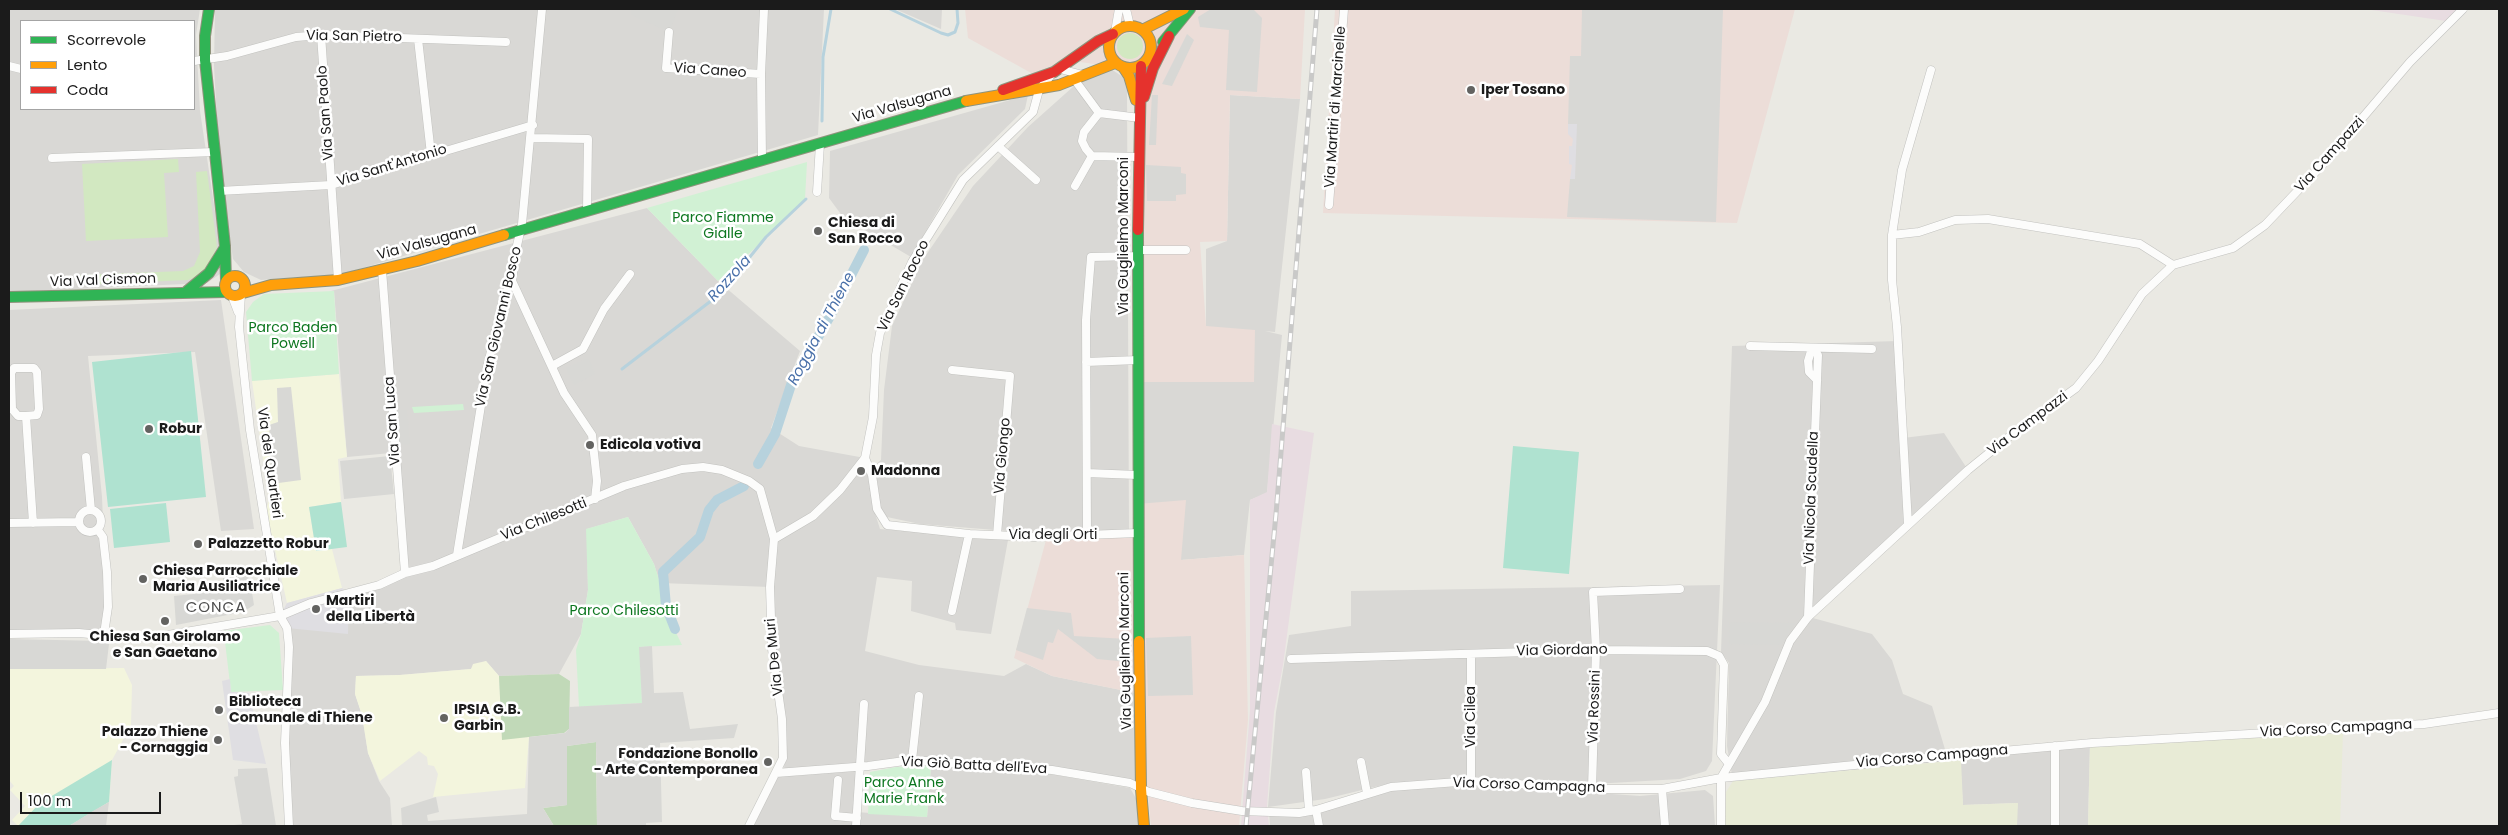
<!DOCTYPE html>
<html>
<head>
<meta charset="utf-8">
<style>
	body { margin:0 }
	#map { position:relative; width:2508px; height:835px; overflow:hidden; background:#eae9e3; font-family:Poppins,sans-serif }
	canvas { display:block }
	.frame { position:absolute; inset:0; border:10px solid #1b1b1b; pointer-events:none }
	.legend { position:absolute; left:20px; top:20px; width:175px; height:90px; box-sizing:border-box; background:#fff; border:1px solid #a4a4a4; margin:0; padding:6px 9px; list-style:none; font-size:15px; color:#1b1b1b }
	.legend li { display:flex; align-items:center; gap:10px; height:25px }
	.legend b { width:25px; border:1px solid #a4a4a4 }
	.scale { position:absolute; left:20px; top:792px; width:141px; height:22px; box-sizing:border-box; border:2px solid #1b1b1b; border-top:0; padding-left:6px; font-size:15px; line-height:18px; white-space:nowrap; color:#1b1b1b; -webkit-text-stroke:4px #fff; paint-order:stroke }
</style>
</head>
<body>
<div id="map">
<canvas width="2508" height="835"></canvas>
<div class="frame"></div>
<ul class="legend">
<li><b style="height:6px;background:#30b455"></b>Scorrevole</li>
<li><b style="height:6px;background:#ff9f0a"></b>Lento</li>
<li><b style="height:6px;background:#e5322d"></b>Coda</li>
</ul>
<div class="scale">100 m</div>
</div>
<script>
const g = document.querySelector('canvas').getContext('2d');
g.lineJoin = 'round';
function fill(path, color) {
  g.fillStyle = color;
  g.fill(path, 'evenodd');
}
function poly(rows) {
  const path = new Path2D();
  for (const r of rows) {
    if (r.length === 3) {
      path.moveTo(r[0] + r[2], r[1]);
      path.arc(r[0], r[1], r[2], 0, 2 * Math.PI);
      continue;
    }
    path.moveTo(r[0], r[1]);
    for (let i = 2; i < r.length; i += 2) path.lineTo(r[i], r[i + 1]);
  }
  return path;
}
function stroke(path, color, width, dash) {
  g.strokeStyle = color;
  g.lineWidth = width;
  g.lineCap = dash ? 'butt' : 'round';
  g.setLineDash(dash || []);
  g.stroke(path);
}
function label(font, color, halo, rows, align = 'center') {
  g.font = font + ' Poppins,sans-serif';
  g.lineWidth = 5;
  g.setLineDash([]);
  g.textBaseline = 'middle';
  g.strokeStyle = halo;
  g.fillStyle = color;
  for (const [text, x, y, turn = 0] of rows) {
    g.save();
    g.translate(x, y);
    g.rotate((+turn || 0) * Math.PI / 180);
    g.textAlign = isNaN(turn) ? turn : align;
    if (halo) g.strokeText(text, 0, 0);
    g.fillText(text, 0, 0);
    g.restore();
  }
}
const residential = poly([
	[9,9,200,9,196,35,200,111,223,265,220,274,207,283,9,292],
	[21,21,194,21,194,109,21,109],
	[215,9,824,9,818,135,342,274,261,280,244,272,233,259,219,157,214,66],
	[895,9,942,9,941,29],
	[1108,67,1123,77,1127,91,1129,532,1046,534,920,524,887,517,881,511,875,465,881,460,884,390,892,326,922,261,973,186,1028,127,1084,77],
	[1028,95,1025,109,958,175,911,257,843,217,829,198,830,151],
	[1230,95,1300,99,1275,332,1265,331,1282,335,1267,493,1250,500,1244,555,1181,560,1137,504,1138,382,1253,382,1206,326,1206,249,1227,241],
	[647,208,718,281,800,351,771,428,799,446,865,458,873,507,880,529,1008,540,991,634,956,630,955,623,911,611,912,581,877,577,865,651,919,665,1004,676,1026,664,1052,676,1141,694,1140,785,970,761,784,770,786,735,775,662,770,587,660,583,654,564,628,517,587,529,588,590,581,634,559,674,499,676,486,661,471,669,400,675,356,676,355,694,362,715,368,753,379,781,390,798,392,826,287,826,288,635,280,616,405,573,391,453,347,457,334,291,331,291],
	[221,300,254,529,221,531,195,352,88,356,102,497,108,638,9,634,9,310],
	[1898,341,1903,438,1944,433,1968,470,1809,617,1872,634,1892,660,1903,694,1932,706,1947,756,2090,744,2088,826,2017,826,2017,803,1963,805,1960,760,1733,781,1727,746,1729,663,1721,652,1732,346],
	[1720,585,1712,761,1706,771,1680,779,1593,784,1474,778,1391,783,1325,799,1268,807,1276,712,1289,635,1351,626,1351,591],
	[931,766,1026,770,1130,788,1137,800,1138,826,748,826,776,773,792,776,857,771,856,812,927,817],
	[1471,784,1640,796,1705,790,1713,796,1715,826,1270,826,1269,809,1291,810,1396,790]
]);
const commercial = poly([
	[965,9,1305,9,1300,99,1230,95,1227,241,1200,242,1206,326,1255,330,1254,382,1138,382,1140,111,1123,68,1080,62,1033,74,968,38],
	[1335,9,1795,9,1737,223,1323,213],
	[1186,500,1181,560,1244,555,1248,720,1239,826,1151,826,1141,723,1140,694,1052,676,1014,658,1046,540,1138,533,1137,504]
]);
const industrial = poly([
	[2365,9,2458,9,2446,21],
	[1272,424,1314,433,1283,665,1274,712,1267,806,1269,826,1241,826,1250,710,1250,500,1267,492]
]);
const education = poly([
	[339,374,347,457,338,459,341,502,309,507,316,551,332,549,342,588,287,603,266,510,269,500,252,381],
	[486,661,499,676,502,739,529,737,525,788,433,797,438,774,434,766,428,765,427,757,419,751,380,781,368,753,362,715,355,694,356,676,400,675,471,669,473,664],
	[124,668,132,685,131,725,112,760,109,802,69,826,18,826,12,820,25,806,10,790,14,786,9,780,9,669]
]);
const farmland = poly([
	[2343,731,2340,826,2088,826,2090,744],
	[1961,760,1963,805,2018,803,2017,826,1725,826,1726,792,1733,781]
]);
const grass = poly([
	[1130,46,13],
	[178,159,179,172,164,173,168,237,86,241,82,164],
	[207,171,217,247,209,266,198,276,188,280,78,285,76,277,81,275,183,271,194,266,200,252,196,172]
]);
const forest = poly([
	[559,674,570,681,569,729,564,733,502,740,499,676],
	[596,742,597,826,554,826,543,808,567,805,567,746]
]);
const park = poly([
	[807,162,805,199,763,241,718,281,647,208],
	[334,291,339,374,252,381,246,312,253,302,264,294],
	[463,404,464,410,414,413,412,407],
	[628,517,654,564,661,586,663,606,682,645,640,647,642,703,579,707,576,650,581,634,588,590,586,529],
	[270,625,279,633,283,690,231,692,225,642,217,643,215,632],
	[931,766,927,817,868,814,870,772,896,767]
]);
const pitch = poly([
	[191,351,206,497,108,507,92,362],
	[1513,446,1579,452,1569,574,1503,568],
	[341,502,347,547,316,551,309,507],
	[166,503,170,542,114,548,110,509],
	[112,760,109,802,69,826,18,826,40,803]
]);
const parking = poly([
	[631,9,678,9,669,32,631,15],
	[1211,9,1253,9,1262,18,1257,92,1226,90,1229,30,1200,27,1198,17],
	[1582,9,1723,9,1716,222,1567,217,1570,179,1574,179,1576,124,1568,124,1570,56,1581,56],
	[1187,34,1194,40,1172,86,1162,84],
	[1152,95,1158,95,1156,145,1149,145],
	[1146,165,1181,167,1181,173,1186,174,1186,194,1176,195,1176,201,1147,201],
	[588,358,595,374,574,385,566,368],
	[291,387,301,480,271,484,269,425,278,422,277,388],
	[396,410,407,410,410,444,399,445],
	[390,456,394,494,344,499,340,461],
	[249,574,254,605,243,612,176,625,174,596,224,591,223,578],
	[1027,608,1071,613,1074,636,1127,639,1128,662,1097,659,1058,629,1053,643,1048,642,1043,660,1016,650],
	[1730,622,1795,623,1781,645,1729,644],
	[1191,636,1193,695,1148,696,1146,638],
	[9,639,102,641,109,644,106,669,9,669],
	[652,646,654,693,683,692,690,729,738,724,734,738,660,743,662,822,646,823,646,826,597,826,596,742,567,746,567,805,543,808,554,826,402,826,401,808,436,797,439,812,427,815,428,821,527,814,529,737,565,733,569,729,569,707,642,703,639,647],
	[267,768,276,826,226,826,242,824,234,777,238,776,238,769],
	[109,802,106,826,69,826,93,811]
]);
const plaza = poly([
	[1568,124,1577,124,1575,179,1570,179,1572,165,1569,164,1569,146,1572,146,1573,139,1568,134],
	[342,588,349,593,348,634,287,628,280,616,287,603],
	[230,679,231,692,249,693,266,764,233,760,222,681]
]);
const stream = poly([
	[890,9,941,33,948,35,955,32,958,23,957,9],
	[822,121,823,57,831,9],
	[622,369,720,294,766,237,806,199]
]);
const canal = poly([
	[758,464,775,434,792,382,829,318,864,250],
	[675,629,666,606,663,572,700,537,709,510,717,500,744,486]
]);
const street = poly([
	[1126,9,1130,26],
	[669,32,666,68,761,74],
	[1115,32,1119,9],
	[321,35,338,280],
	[418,39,431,154],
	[194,61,227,56,296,37,321,35,506,42],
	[9,66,21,69],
	[1060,69,1083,75],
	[1074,79,1099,113],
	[1099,113,1084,132,1082,141,1086,149,1092,156,1138,157],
	[1099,113,1140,118],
	[532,138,588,139,587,210],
	[998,146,1036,180],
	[52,158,214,152],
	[762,159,761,74,764,9],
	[1075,186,1092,156],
	[219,191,331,185,533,125],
	[817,192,820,144],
	[1329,205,1344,9],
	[1892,235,1919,232,1955,220,1988,219,2140,244,2173,265],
	[1138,250,1186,250],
	[382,270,405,573],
	[512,281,564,393,592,435,597,481,595,499],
	[241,294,239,327,250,430,280,616,287,628,289,647,285,743,289,826],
	[232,296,238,312],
	[1750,346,1872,349],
	[1812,348,1808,361,1809,372,1817,380],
	[1086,362,1138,360],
	[552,366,583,349,604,309,630,274],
	[952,370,1010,376,997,535],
	[26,416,18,416,12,409,11,373,14,368,34,368,37,372,39,409,37,415,26,416,33,523],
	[86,457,91,510],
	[865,458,872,475,877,509,887,525,969,534,1034,537,1138,533],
	[1087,473,1137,475],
	[90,521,11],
	[9,523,79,522],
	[1908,524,1897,327,1892,280,1892,235,1902,170,1931,70],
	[98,530,103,537,107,572,108,607,104,634],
	[1087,536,1086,320,1091,257,1138,256],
	[774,539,813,516,840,490,865,458,873,417,876,355,880,333,912,262,963,180,1033,112,1039,90,1052,74],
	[457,555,487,368,504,297,512,281,515,254,522,224,542,9],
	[952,611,969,534],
	[1808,617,1818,355,1812,348],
	[9,634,79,633,132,638,162,636,280,616,311,603,379,585,405,573,433,566,624,486,682,469,703,467,722,470,749,481,760,489,774,539,770,587,772,649,782,719,783,758,749,826],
	[1291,659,1596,650,1707,651,1719,656,1724,665,1721,754,1729,764],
	[912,760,919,696],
	[1361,762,1367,793],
	[1306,772,1309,811],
	[776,773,868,766,912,760,1052,770,1130,783,1149,792,1192,803,1242,811,1299,813,1316,810,1391,787,1471,781,1592,789,1662,789,1721,778,1947,756,2092,743,2424,724,2499,713],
	[838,780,835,816,857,818],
	[1471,781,1471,654],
	[1592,789,1596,650,1593,592,1680,589],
	[1662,789,1665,826],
	[1316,810,1319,826],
	[856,826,864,704],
	[1721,826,1721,778,1765,702,1790,641,1808,617,1968,470,2010,436,2076,388,2098,361,2142,294,2173,265,2233,248,2265,225,2324,163,2410,62,2463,9],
	[2055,826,2055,746]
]);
const fast = poly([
	[209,9,205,36,205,60,225,246,226,281],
	[1163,42,1190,9],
	[1138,230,1139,641],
	[504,235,966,101],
	[187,291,209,273,224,249],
	[9,297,226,292]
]);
const slow = poly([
	[1130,47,21],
	[1142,30,1184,9],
	[1123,67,1129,76,1136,100],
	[966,101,1059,85,1115,63],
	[235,286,10],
	[243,293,271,285,338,280,417,261,504,235],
	[1139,641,1141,789,1144,826]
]);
const jam = poly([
	[1003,90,1054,72,1098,41,1113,34],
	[1144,97,1153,68,1169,36],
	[1138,230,1141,66]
]);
const rail = poly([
	[1246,826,1276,514,1317,9]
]);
const markers = [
	[1471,90,5,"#636361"],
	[818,231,5,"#636361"],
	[149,429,5,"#636361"],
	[590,445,5,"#636361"],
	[861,471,5,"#636361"],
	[198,544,5,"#636361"],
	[143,579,5,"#636361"],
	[316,609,5,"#636361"],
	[165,621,5,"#636361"],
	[219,710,5,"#636361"],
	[444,718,5,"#636361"],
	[218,740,5,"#636361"],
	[768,762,5,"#636361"]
];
const streetNames = [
	["Via San Pietro",354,37,1],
	["Via Caneo",710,71,4],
	["Via Valsugana",902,105,-16],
	["Via Martiri di Marcinelle",1336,107,-86],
	["Via San Paolo",326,113,-94],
	["Via Campazzi",2330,155,-48],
	["Via Sant'Antonio",392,166,-17],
	["Via Guglielmo Marconi",1124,236,-90],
	["Via Valsugana",427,243,-15],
	["Via Val Cismon",103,281,-2],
	["Via San Rocco",904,286,-64],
	["Via San Giovanni Bosco",499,327,-77],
	["Via San Luca",393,421,-94],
	["Via Campazzi",2028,424,-37],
	["Via Giongo",1003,456,-85],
	["Via dei Quartieri",269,463,82],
	["Via Nicola Scudella",1812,498,-88],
	["Via Chilesotti",544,520,-22],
	["Via degli Orti",1053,535],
	["Via Guglielmo Marconi",1126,651,-91],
	["Via Giordano",1562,651,-1],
	["Via De Muri",775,657,-96],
	["Via Rossini",1595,707,-88],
	["Via Cilea",1471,717,-90],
	["Via Corso Campagna",2336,729,-3],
	["Via Corso Campagna",1932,757,-5],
	["Via Giò Batta dell'Eva",974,766,3],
	["Via Corso Campagna",1529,786,2]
];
const poiNames = [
	["Iper Tosano",1481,90],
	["Chiesa di",828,223],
	["San Rocco",828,239],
	["Robur",159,429],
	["Edicola votiva",600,445],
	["Madonna",871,471],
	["Palazzetto Robur",208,544],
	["Chiesa Parrocchiale",153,571],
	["Maria Ausiliatrice",153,587],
	["Martiri",326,601],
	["della Libertà",326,617],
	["Chiesa San Girolamo",165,637,"center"],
	["e San Gaetano",165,653,"center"],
	["Biblioteca",229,702],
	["Comunale di Thiene",229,718],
	["IPSIA G.B.",454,710],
	["Garbin",454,726],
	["Palazzo Thiene",208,732,"right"],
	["- Cornaggia",208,748,"right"],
	["Fondazione Bonollo",758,754,"right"],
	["- Arte Contemporanea",758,770,"right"]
];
const parkNames = [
	["Parco Fiamme",723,218],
	["Gialle",723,234],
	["Parco Baden",293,328],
	["Powell",293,344],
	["Parco Chilesotti",624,611],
	["Parco Anne",904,783],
	["Marie Frank",904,799]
];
const waterNames = [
	["Rozzola",730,279,-48],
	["Roggia di Thiene",822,329,-62]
];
const neighbourhoodNames = [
	["CONCA",216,608]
];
fill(residential, '#d9d8d5');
fill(commercial, '#ecddd8');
fill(industrial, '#e8dce1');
fill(education, '#f3f5dd');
fill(farmland, '#e8ebd6');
fill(grass, '#d2e8c1');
fill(forest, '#c1d9b8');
fill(park, '#d1f1d4');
fill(pitch, '#afe2d0');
fill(parking, '#d8d8d5');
fill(plaza, '#dfdee2');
stroke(stream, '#b7d2dd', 3);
stroke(canal, '#b7d2dd', 10);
stroke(street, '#c2c2bf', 9);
stroke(fast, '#8f937c', 12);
stroke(slow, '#8f937c', 12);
stroke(jam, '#8f937c', 12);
stroke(street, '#fcfcfb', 8);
stroke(fast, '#30b455', 10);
stroke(slow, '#ff9f0a', 10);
stroke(jam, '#e5322d', 10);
stroke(rail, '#c9c9c8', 5);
stroke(rail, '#fff', 3, [9]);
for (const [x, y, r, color] of markers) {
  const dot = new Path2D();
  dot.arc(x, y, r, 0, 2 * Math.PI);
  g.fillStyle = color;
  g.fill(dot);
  stroke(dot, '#fff', 2);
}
label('14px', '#1b1b1b', '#fff', streetNames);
label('bold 14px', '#1b1b1b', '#fff', poiNames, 'left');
label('14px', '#0c761f', '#fff', parkNames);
label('italic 15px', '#4970a9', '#fff', waterNames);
g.letterSpacing = '1px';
label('15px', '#4e4e4e', '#fff', neighbourhoodNames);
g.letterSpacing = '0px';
</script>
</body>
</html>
